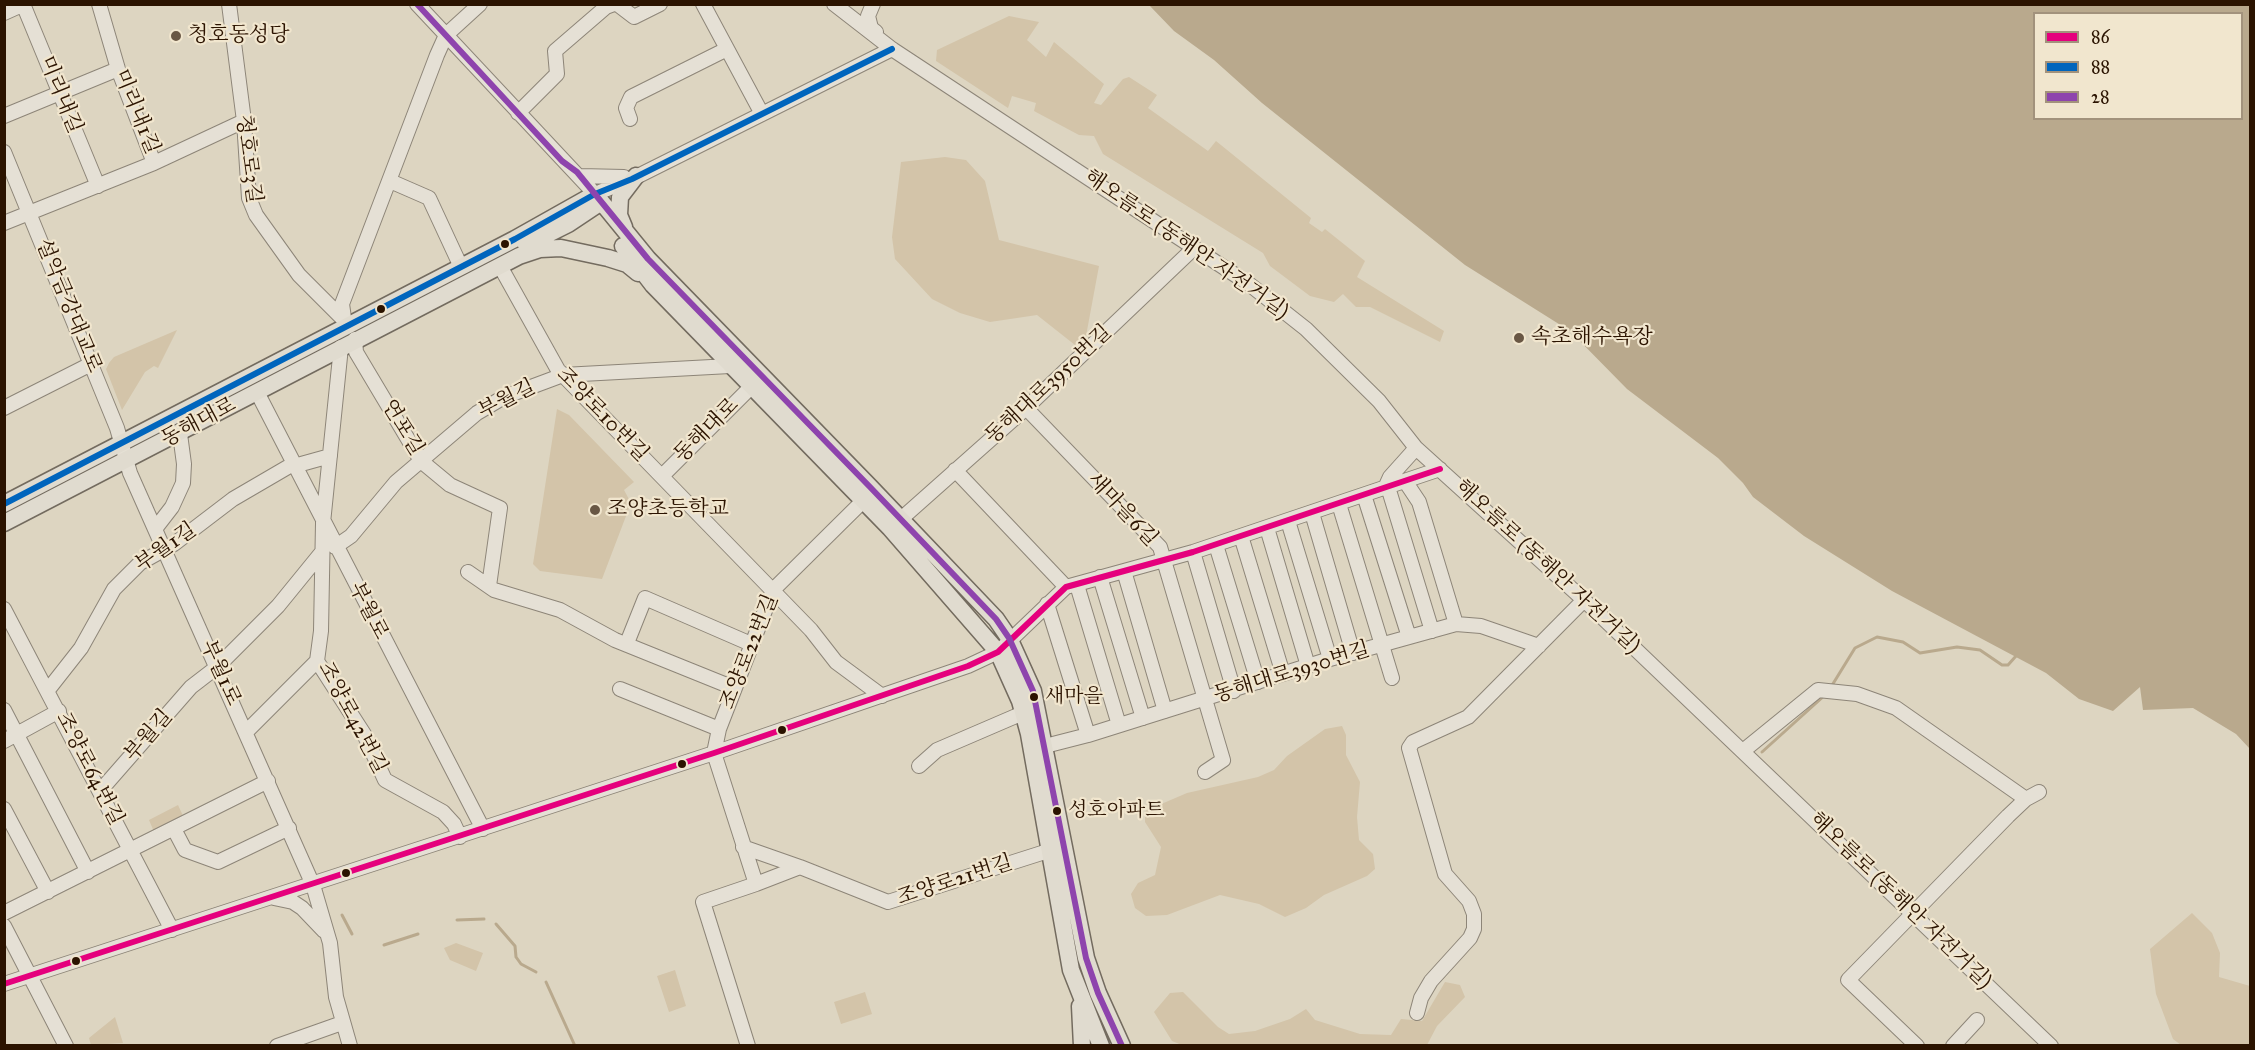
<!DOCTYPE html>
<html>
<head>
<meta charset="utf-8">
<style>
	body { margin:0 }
	#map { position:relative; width:2255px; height:1050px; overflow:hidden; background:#ddd5c1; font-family:"IM FELL Great Primer",serif }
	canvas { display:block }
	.frame { position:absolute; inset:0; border:6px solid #2b1300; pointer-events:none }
	.legend { position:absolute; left:2033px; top:12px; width:210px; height:108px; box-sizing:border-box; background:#f1e6ce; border:2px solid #a2927c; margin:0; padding:8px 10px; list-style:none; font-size:18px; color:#2b1300 }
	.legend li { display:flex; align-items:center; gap:12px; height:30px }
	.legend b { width:30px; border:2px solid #a2927c }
</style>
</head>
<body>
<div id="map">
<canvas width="2255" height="1050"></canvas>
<div class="frame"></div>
<ul class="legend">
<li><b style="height:8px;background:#e5007d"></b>86</li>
<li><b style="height:8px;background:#0065bd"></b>88</li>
<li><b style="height:8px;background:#8e44ad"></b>28</li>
</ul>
</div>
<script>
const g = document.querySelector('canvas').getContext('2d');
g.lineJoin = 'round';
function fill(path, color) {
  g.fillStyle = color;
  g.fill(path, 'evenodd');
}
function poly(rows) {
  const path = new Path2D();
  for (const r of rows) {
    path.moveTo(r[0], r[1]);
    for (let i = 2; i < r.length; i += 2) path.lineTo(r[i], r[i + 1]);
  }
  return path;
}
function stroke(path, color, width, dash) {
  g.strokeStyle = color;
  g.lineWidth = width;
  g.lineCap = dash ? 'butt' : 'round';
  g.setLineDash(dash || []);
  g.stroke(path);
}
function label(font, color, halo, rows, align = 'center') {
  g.font = font + ' "IM FELL Great Primer","Noto Serif KR",serif';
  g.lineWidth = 4.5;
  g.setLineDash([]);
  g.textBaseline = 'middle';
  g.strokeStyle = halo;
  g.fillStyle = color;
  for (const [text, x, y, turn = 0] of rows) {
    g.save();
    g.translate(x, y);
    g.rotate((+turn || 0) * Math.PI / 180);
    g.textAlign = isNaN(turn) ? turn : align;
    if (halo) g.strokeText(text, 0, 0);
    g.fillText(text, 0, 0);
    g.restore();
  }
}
const green = poly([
	[1009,16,1039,22,1027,40,1046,57,1054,42,1104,84,1094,103,1101,105,1123,79,1129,77,1157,95,1148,108,1208,151,1216,141,1311,218,1309,223,1322,232,1325,229,1365,261,1357,277,1444,331,1440,342,1370,307,1356,307,1343,294,1334,302,1310,296,1270,266,1263,253,1103,154,1094,136,1079,135,1034,111,1036,103,1012,96,1008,108,936,61,937,50],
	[945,157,966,160,985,181,999,240,1099,266,1086,336,1075,345,1037,315,990,322,960,313,932,299,895,259,892,237,901,162],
	[177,330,158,368,154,366,145,372,122,410,106,369,109,363,114,357],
	[557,409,569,415,634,482,624,490,631,503,602,579,540,571,533,564],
	[1342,726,1346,735,1346,755,1360,782,1357,817,1359,840,1373,854,1375,869,1367,876,1324,895,1306,908,1285,917,1259,904,1220,895,1167,915,1146,916,1135,908,1131,894,1138,883,1155,875,1161,847,1145,822,1145,811,1187,793,1258,777,1274,770,1287,756,1325,729],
	[178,805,184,818,155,834,149,820],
	[2192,913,2212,933,2220,953,2219,977,2250,986,2250,1045,2181,1045,2173,1039,2156,994,2150,949],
	[456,943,483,953,476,971,450,960,444,948],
	[675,970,686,1006,669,1012,657,976],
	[1445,982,1460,985,1465,997,1437,1026,1427,1045,1182,1045,1172,1041,1154,1012,1170,993,1183,992,1218,1027,1229,1034,1255,1031,1290,1019,1306,1009,1315,1020,1360,1034,1391,1035,1401,1019,1422,1021],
	[865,992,872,1014,841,1024,834,1002],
	[115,1017,123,1043,91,1045,89,1038]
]);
const water = poly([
	[1149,5,2250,5,2250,749,2236,734,2193,708,2143,710,2140,687,2113,711,2079,699,2046,673,1892,591,1804,536,1753,497,1743,483,1718,458,1627,389,1570,331,1465,265,1262,103,1214,60,1174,31],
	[2034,14,2242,14,2242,118,2034,118]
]);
const stream = poly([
	[1831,687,1855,648,1877,637,1903,642,1920,653,1957,647,1980,650,2002,665,2008,665,2016,656],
	[1762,752,1825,695],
	[342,915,352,934],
	[457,920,484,919],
	[496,924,515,946,516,957,521,964,536,972],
	[384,945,418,934],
	[546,982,575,1046]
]);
const minor = poly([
	[23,4,98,186],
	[99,4,118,69,154,163],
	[229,4,244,121,249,198,256,215,299,275,348,324],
	[417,4,595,194,632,179,892,49],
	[617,4,634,17,660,4],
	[703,4,762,114],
	[834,4,892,49,1249,284,1306,329,1379,401,1416,448,1584,600,2051,1046],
	[873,4,868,16,871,28,876,32],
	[4,13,24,4],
	[518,113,557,74,555,51,606,7,614,4],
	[4,116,118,69],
	[630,119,626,108,631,97,727,49],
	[4,152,117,428,130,473,313,885,330,943,336,997,350,1046],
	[580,176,624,177],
	[390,181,429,198,461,267],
	[4,223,154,163,244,121],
	[500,266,558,370,811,630,836,662,882,696],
	[344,318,342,304,437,55,446,35,480,4],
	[355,339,356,352,421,461,450,485,500,508,489,586],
	[341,347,323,523,321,631,317,661,364,734,385,780,443,812,454,824,460,837],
	[257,392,483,829],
	[4,408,91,364],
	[1026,408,1160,547,1223,760,1205,772],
	[294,466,330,456],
	[955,470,1066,587],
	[662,476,752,386],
	[1405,481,1419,502,1456,624],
	[1388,487,1432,631],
	[1385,488,1390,477,1416,448],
	[1364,495,1409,637],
	[863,501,773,590,719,729,714,753,756,884,800,867,888,902,1048,851],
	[1339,504,1392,678],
	[1312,513,1353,653],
	[901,519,1026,408,1194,248],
	[1288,521,1330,659],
	[1267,528,1308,666],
	[155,529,172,507,183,483,184,464,180,434],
	[1241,536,1283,674],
	[1216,545,1258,682],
	[335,547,351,536,396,482,477,413,504,397,563,375,730,366],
	[1193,552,1234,691],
	[1124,571,1165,711],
	[468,572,494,590,560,610,615,640,734,688],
	[1100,577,1143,718],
	[1077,585,1119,725],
	[1047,604,1088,735],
	[4,609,172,930],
	[627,643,645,598,751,644],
	[620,689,719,729],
	[48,690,81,648,114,589,140,563,174,544,233,499,293,464],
	[4,710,88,872],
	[246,732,317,661],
	[4,741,59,711],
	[1045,746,1088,735,1330,659,1456,624,1481,626,1539,646],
	[1743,751,1818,690,1857,694,1896,708,2026,799],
	[919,766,937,750,1023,713],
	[100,791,191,687,217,667,278,606,322,552],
	[4,809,48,892],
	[174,829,185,850,218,862,289,828],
	[743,847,800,867],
	[274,898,293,902,302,908,324,931],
	[4,913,268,781],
	[4,926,66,1046],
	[4,984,714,753,968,666,998,652,1066,587,1193,552,1440,469],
	[1417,1013,1421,998,1431,981,1470,938,1474,929,1474,914,1469,901,1445,874,1409,748,1413,742,1468,717,1584,600],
	[277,1046,342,1023],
	[748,1046,703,902,756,884],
	[1917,1046,1848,980,2008,816,2026,799,2039,792],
	[1953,1046,1977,1020]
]);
const major = poly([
	[624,227,619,215,620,197,636,176],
	[526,245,568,224,601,202],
	[623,246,653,285,890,528,998,652,1020,701,1029,734,1071,970,1101,1046],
	[4,504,515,239,595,194,648,259,870,487,996,619,1009,638,1033,691,1086,958,1098,993,1122,1046],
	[4,523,519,256,540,249,561,248,608,258,627,264,638,273],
	[1080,1006,1082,1046]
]);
const bus1 = poly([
	[4,984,714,753,968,666,998,652,1066,587,1193,552,1440,469]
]);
const bus2 = poly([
	[4,504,515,239,595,194,632,179,892,49]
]);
const bus3 = poly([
	[417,4,562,161,577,172,648,259,870,487,996,619,1009,638,1033,691,1086,958,1098,993,1122,1046]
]);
const markers = [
	[176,36,6,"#695744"],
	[505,244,5,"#2b1300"],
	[381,309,5,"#2b1300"],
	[1519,338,6,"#695744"],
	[595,510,6,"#695744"],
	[1034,697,5,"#2b1300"],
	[782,730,5,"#2b1300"],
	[682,764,5,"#2b1300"],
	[1057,811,5,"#2b1300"],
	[346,873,5,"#2b1300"],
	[76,961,5,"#2b1300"]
];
const busNames = [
	["새마을",1045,697],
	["성호아파트",1068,811]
];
const poiNames = [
	["청호동성당",188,36],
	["속초해수욕장",1531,338],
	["조양초등학교",607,510]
];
const streetNames = [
	["미리내길",60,95,68],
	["미리내1길",136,112,68],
	["청호로3길",248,159,83],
	["해오름로 (동해안 자전거길)",1186,245,35],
	["설악금강대교로",68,306,68],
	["동해대로3950번길",1049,385,-43],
	["부월길",507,400,-27],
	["조양로10번길",602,415,46],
	["동해대로",199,423,-28],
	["연포길",402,428,59],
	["동해대로",707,431,-45],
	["새마을6길",1122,510,47],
	["부월1길",166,548,-35],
	["해오름로 (동해안 자전거길)",1547,567,43],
	["부월로",368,611,63],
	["조양로22번길",750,652,-68],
	["부월1로",220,673,66],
	["동해대로3930번길",1292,673,-17],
	["조양로42번길",352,718,62],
	["부월길",149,736,-49],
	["조양로64번길",89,769,63],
	["조양로21번길",955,881,-18],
	["해오름로 (동해안 자전거길)",1900,901,44]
];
fill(green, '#d3c4a9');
fill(water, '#b9a98d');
stroke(stream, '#b9a98d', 3);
stroke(minor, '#8d8578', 16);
stroke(major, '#736b5f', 19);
stroke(minor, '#e5e0d5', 14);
stroke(major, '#e0dbcf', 16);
stroke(bus1, '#e5007d', 6);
stroke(bus2, '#0065bd', 6);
stroke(bus3, '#8e44ad', 6);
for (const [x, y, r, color] of markers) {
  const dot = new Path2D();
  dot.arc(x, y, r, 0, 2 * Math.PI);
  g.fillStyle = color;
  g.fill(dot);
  stroke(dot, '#f1e6ce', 2);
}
label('20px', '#2b1300', '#f1e6ce', busNames, 'left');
label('21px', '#2b1300', '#f1e6ce', poiNames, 'left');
label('21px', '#2b1300', '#f1e6ce', streetNames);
</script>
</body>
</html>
